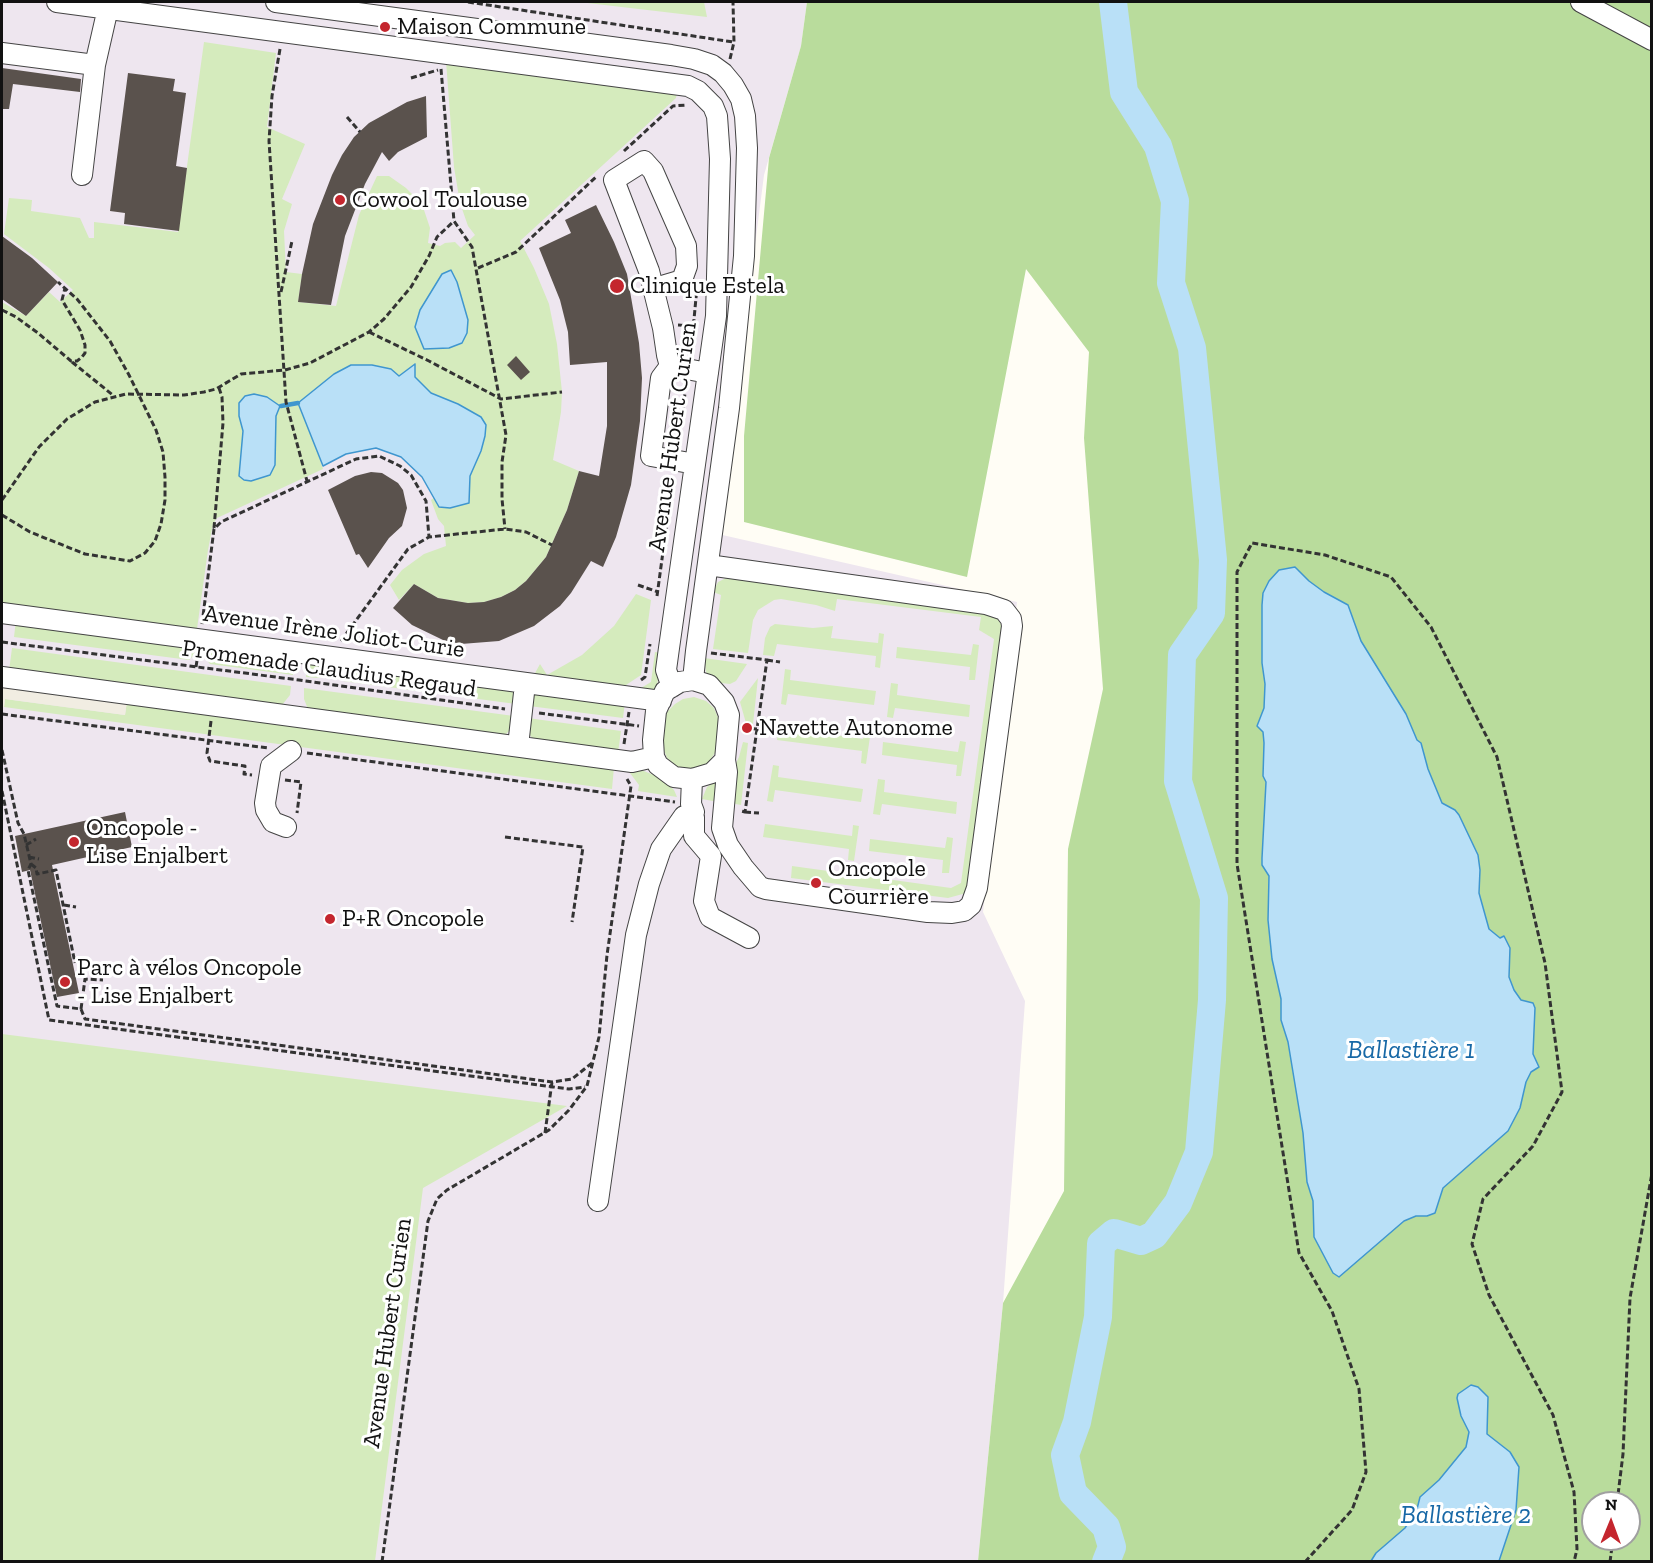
<!DOCTYPE html>
<html>
<head>
<meta charset="utf-8">
<style>
	body { margin:0 }
	#map { position:relative; width:1653px; height:1563px; overflow:hidden; background:#fffdf5; font-family:"Zilla Slab",serif }
	canvas { display:block }
	.frame { position:absolute; inset:0; border:3px solid #111; pointer-events:none }
	.north { position:absolute; left:1581px; top:1491px; width:60px; height:60px; box-sizing:border-box; background:#fff; border:2px solid #a0a0a0; border-radius:50%; rotate:1deg; font-size:16px; font-weight:700; line-height:24px; text-align:center; color:#111 }
	.north::after { content:''; display:block; margin:auto; width:21px; height:27px; background:#c4262e; clip-path:polygon(50% 0,100% 100%,50% 72%,0 100%) }
</style>
</head>
<body>
<div id="map">
<canvas width="1653" height="1563"></canvas>
<div class="frame"></div>
<div class="north">N</div>
</div>
<script>
const g = document.querySelector('canvas').getContext('2d');
g.lineJoin = 'round';
function fill(path, color) {
  g.fillStyle = color;
  g.fill(path, 'evenodd');
}
function poly(rows) {
  const path = new Path2D();
  for (const r of rows) {
    path.moveTo(r[0], r[1]);
    for (let i = 2; i < r.length; i += 2) path.lineTo(r[i], r[i + 1]);
  }
  return path;
}
function stroke(path, color, width, dash) {
  g.strokeStyle = color;
  g.lineWidth = width;
  g.lineCap = dash ? 'butt' : 'round';
  g.setLineDash(dash || []);
  g.stroke(path);
}
function label(font, color, halo, rows, align = 'center') {
  g.font = font + ' "Zilla Slab",serif';
  g.lineWidth = 6;
  g.setLineDash([]);
  g.textBaseline = 'middle';
  g.strokeStyle = halo;
  g.fillStyle = color;
  for (const [text, x, y, turn = 0] of rows) {
    g.save();
    g.translate(x, y);
    g.rotate((+turn || 0) * Math.PI / 180);
    g.textAlign = isNaN(turn) ? turn : align;
    if (halo) g.strokeText(text, 0, 0);
    g.fillText(text, 0, 0);
    g.restore();
  }
}
const industrial = poly([
	[2,2,807,2,801,46,764,175,718,534,1017,602,983,912,1025,1001,1003,1303,978,1561,2,1562]
]);
const green = poly([
	[579,2,704,2,707,17],
	[204,42,276,53,267,127,305,144,282,199,292,204,284,231,286,272,302,274,298,302,336,306,359,215,377,176,389,176,406,188,422,204,430,228,428,243,440,246,445,243,455,242,461,248,475,235,468,226,460,203,454,167,446,61,677,92,676,98,520,241,534,268,549,304,557,344,562,392,561,412,553,460,579,471,567,510,546,557,526,581,515,590,501,597,484,602,468,603,438,598,414,584,399,600,390,585,402,570,424,554,446,546,444,526,438,519,431,500,434,498,439,507,470,491,470,476,458,404,431,393,415,377,399,376,391,369,372,365,334,374,298,403,309,427,323,469,217,518,213,524,208,550,196,636,2,609,2,302,26,316,49,292,60,302,73,290,49,268,4,234,9,198,32,200,31,211,80,218,89,238,94,238,94,222,178,232],
	[732,575,991,612,998,619,1003,628,970,892,948,898,791,878,792,866,951,888,961,883,994,639,979,630,981,617,837,599,835,611,816,605,781,599,774,600,758,610,753,620,748,653,713,649,721,595,713,592,718,582],
	[636,594,651,600,641,675,626,685,624,693,534,675,540,664,547,675,582,655,614,626],
	[16,620,196,644,194,655,189,660,14,637],
	[775,624,813,628,833,626,831,638,878,643,879,633,884,634,880,668,875,667,876,656,777,644,774,656,763,655,765,638,770,627],
	[973,644,979,645,975,680,969,680,970,667,896,658,897,647,971,655],
	[205,645,295,658,293,675,210,664,204,657],
	[12,648,291,686,290,695,282,705,9,671],
	[655,652,662,653,656,692,636,691,651,682],
	[704,658,747,664,736,681,730,684,721,683,710,677,706,672],
	[309,659,329,662,326,675,319,678,306,677],
	[339,663,518,687,516,704,343,681,338,676],
	[785,669,791,670,790,680,876,691,874,705,788,694,786,705,781,704],
	[758,678,753,724,746,723,740,702],
	[891,683,898,684,897,695,970,705,969,717,895,708,893,718,887,717],
	[304,688,514,716,512,728,502,738,308,709,304,699],
	[531,689,625,702,623,718,529,706],
	[694,697,706,701,714,708,719,720,718,737,715,753,707,764,697,770,688,770,678,768,667,758,662,745,662,728,667,712,675,704,683,699],
	[5,699,125,715,127,701,614,767,612,789,4,707],
	[528,718,621,731,618,753,534,740,528,733],
	[778,727,863,739,865,729,871,730,866,764,861,763,862,751,777,740],
	[960,741,966,742,961,776,956,776,957,765,882,755,883,742,958,752],
	[743,742,748,743,741,805,730,803,734,767,739,757],
	[773,765,779,766,778,777,863,789,861,802,775,790,773,802,767,801],
	[627,769,641,770,654,775,667,783,674,790,677,797,638,791,639,785],
	[721,778,718,802,702,799,707,787],
	[878,779,885,780,884,792,957,802,956,814,882,804,880,815,873,814],
	[765,824,852,836,853,825,859,826,854,861,848,860,849,849,763,837],
	[947,837,953,838,949,873,942,873,943,860,869,851,870,839,945,848],
	[2,1034,567,1106,423,1188,375,1561,2,1561]
]);
const forest = poly([
	[807,2,1651,2,1651,1561,978,1561,1003,1303,1064,1191,1068,849,1103,689,1084,438,1089,352,1026,269,967,577,744,522,744,436,769,158,801,46],
	[1593,1503,1629,1503,1629,1539,1593,1539]
]);
const plaza = poly([
	[2,684,127,701,125,715,5,699,4,707,2,707]
]);
const water = poly([
	[451,270,457,282,468,320,467,333,462,343,449,348,424,349,415,327,420,310,442,274,451,270],
	[415,364,415,377,431,393,458,404,481,417,486,425,485,436,481,451,470,476,469,503,450,508,439,507,422,477,401,457,376,448,346,454,323,466,298,403,334,374,351,365,372,365,391,369,399,376,415,364],
	[254,394,267,397,280,406,276,416,275,465,270,475,251,481,244,480,239,476,243,431,239,416,239,403,245,396,254,394],
	[1295,567,1309,581,1324,592,1348,605,1361,641,1406,714,1417,740,1421,743,1428,769,1442,803,1455,810,1459,815,1478,855,1480,870,1479,893,1489,929,1500,938,1504,936,1510,948,1509,977,1514,990,1521,1000,1533,1003,1535,1008,1533,1054,1539,1067,1531,1072,1526,1082,1520,1108,1508,1131,1443,1188,1435,1213,1427,1216,1416,1216,1404,1221,1339,1277,1333,1273,1314,1237,1313,1201,1307,1182,1303,1133,1288,1042,1281,1020,1281,999,1272,959,1268,920,1269,876,1262,865,1262,858,1266,782,1263,776,1264,743,1263,732,1257,726,1264,708,1265,684,1262,663,1262,605,1263,593,1269,581,1279,570,1295,567],
	[1471,1385,1478,1387,1488,1397,1487,1434,1510,1452,1519,1467,1516,1510,1499,1561,1371,1561,1376,1553,1405,1528,1417,1509,1420,1497,1439,1480,1466,1447,1469,1432,1461,1416,1457,1398,1458,1394,1471,1385]
]);
const stream = poly([
	[281,406,298,403]
]);
const river = poly([
	[1106,1562,1112,1547,1106,1527,1073,1493,1065,1455,1077,1422,1098,1317,1101,1244,1114,1233,1141,1241,1154,1235,1178,1203,1199,1152,1212,1000,1214,898,1178,781,1182,655,1211,613,1213,560,1192,348,1171,283,1175,201,1158,146,1124,92,1113,2]
]);
const building = poly([
	[2,68,81,79,80,92,13,84,9,109,2,109],
	[128,73,175,79,173,91,186,93,176,166,187,168,179,231,124,224,125,213,110,211],
	[426,96,427,137,398,152,389,161,382,152,365,184,345,236,331,305,298,302,302,274,313,224,332,175,342,155,354,137,369,123,407,102],
	[596,205,614,242,627,274,639,343,642,378,640,421,631,485,616,537,603,567,591,561,571,593,560,606,534,626,499,641,461,644,443,640,412,625,393,608,414,584,438,598,468,603,484,602,501,597,515,590,526,581,546,557,567,510,579,471,599,476,607,426,607,362,570,365,568,332,560,300,539,248,571,233,565,220],
	[2,236,32,258,58,282,26,316,2,299],
	[516,356,530,372,521,380,507,365],
	[371,472,382,473,398,483,403,490,407,508,402,526,389,538,368,568,359,554,356,555,328,490,355,476],
	[125,812,132,847,52,865,79,993,57,997,30,870,22,872,15,836]
]);
const path = poly([
	[468,2,733,42],
	[280,49,272,96,269,141,286,402,307,481],
	[730,59,734,42,733,2],
	[441,69,454,221,472,247,506,435,502,462,502,499,505,529],
	[411,78,438,70],
	[347,117,360,132],
	[624,151,673,106,687,105],
	[478,268,516,252,597,176],
	[281,292,292,241],
	[2,310,16,317,38,333,71,361,77,361,82,357,85,353,85,345,80,330,62,300,65,288],
	[678,325,694,326],
	[369,332,429,361,501,399,562,392],
	[691,352,697,287],
	[72,362,114,396],
	[678,445,686,386],
	[2,500,39,447,67,419,95,402,126,394,184,395,204,392,216,389,241,374,285,370,310,363,369,332,384,319,411,287,429,256,437,237,454,221],
	[2,515,30,532,85,554,130,561,145,553,155,541,161,524,165,500,165,477,163,452,156,430,129,375,110,341,77,299,58,282],
	[214,528,223,423,222,397,219,388],
	[638,585,658,592],
	[657,596,673,478],
	[202,624,214,529,221,522,356,459,379,456,400,466,411,475,426,501,429,537],
	[341,641,408,549,429,537,505,529,526,532,552,545],
	[2,642,299,680,505,709],
	[711,653,767,660,745,812,741,811],
	[767,660,780,662],
	[196,667,198,654],
	[641,680,645,677,650,644],
	[539,713,639,726],
	[2,714,268,748],
	[211,721,207,753,210,761,245,766,244,774,252,775],
	[744,728,757,729],
	[624,744,629,712],
	[2,750,18,823,24,834,31,864,28,870,57,1006,81,1009,85,979,103,980],
	[307,753,675,802],
	[285,780,301,782,297,813],
	[2,791,49,1020,569,1089,585,1087],
	[745,812,759,813],
	[505,837,583,847,572,922],
	[26,845,36,839],
	[29,857,39,859],
	[31,864,36,868,37,874,56,870,75,963],
	[64,905,76,907],
	[81,1009,85,1019,552,1082,572,1079,592,1063],
	[545,1133,552,1082],
	[1617,1503,1623,1454,1630,1298,1652,1173],
	[382,1562,428,1221,437,1199,447,1190,549,1130,569,1110,587,1086,599,1037,607,955,631,786,627,779],
	[1305,1562,1352,1510,1366,1472,1359,1389,1332,1311,1299,1253,1237,864,1237,572,1252,543,1325,555,1391,577,1431,627,1497,757,1545,963,1562,1092,1533,1146,1483,1199,1472,1244,1489,1295,1553,1415,1574,1492,1577,1549,1574,1562],
	[1610,1562,1613,1539]
]);
const minor = poly([
	[57,2,688,86,698,91,713,106,717,116,720,159,716,316,669,648,666,670,672,687],
	[276,2,671,55,694,59,712,65,723,73,733,85,741,99,745,116,747,148,744,256,729,408,696,651,693,680],
	[1581,2,1652,40],
	[2,53,95,65],
	[82,175,95,65,108,8],
	[655,288,682,280,687,266,686,246,653,171,644,161,614,180,649,271,663,328,667,355,670,366,708,373],
	[670,366,661,378,651,456,695,464],
	[708,565,986,604,1004,610,1011,619,1012,626,977,888,971,905,964,911,952,913,928,912,766,889,760,887,743,867,728,845,722,828,727,772,725,760],
	[2,613,661,701],
	[2,677,632,762,654,757],
	[693,680,709,685,724,702,729,715,725,760,712,773,692,779,674,777,658,765,654,757,653,740,656,711,665,691,680,682,693,680],
	[518,746,525,684],
	[692,779,691,804,694,812],
	[694,817,694,836,711,856,704,901,710,917,749,938],
	[286,827,273,822,266,810,265,803,271,766,291,751],
	[598,1201,636,935,649,884,661,849,684,816]
]);
const markers = [
	[385,27,6,"#c4262e"],
	[340,200,6,"#c4262e"],
	[617,286,8,"#c4262e"],
	[747,728,6,"#c4262e"],
	[74,842,6,"#c4262e"],
	[816,883,6,"#c4262e"],
	[330,919,6,"#c4262e"],
	[65,982,6,"#c4262e"]
];
const poiNames = [
	["Maison Commune",397,27],
	["Cowool Toulouse",352,200],
	["Clinique Estela",630,286],
	["Navette Autonome",759,728],
	["Oncopole -",86,828],
	["Lise Enjalbert",86,856],
	["Oncopole",828,869],
	["Courrière",828,897],
	["P+R Oncopole",342,919],
	["Parc à vélos Oncopole",77,968],
	["- Lise Enjalbert",77,996]
];
const streetNames = [
	["Avenue Hubert Curien",673,437,-82],
	["Avenue Irène Joliot-Curie",334,632,8],
	["Promenade Claudius Regaud",329,669,8],
	["Avenue Hubert Curien",388,1333,-82]
];
const waterNames = [
	["Ballastière 1",1411,1051],
	["Ballastière 2",1466,1516]
];
fill(industrial, '#eee6ef');
fill(green, '#d5ebbd');
fill(forest, '#b9dc9c');
fill(plaza, '#f1ede2');
fill(water, '#b9e0f7');
stroke(water, '#3f96cf', 1.5);
stroke(stream, '#3f96cf', 4.5);
stroke(river, '#b9e0f7', 28);
fill(building, '#5a524d');
stroke(minor, '#444', 22);
stroke(path, '#333', 3, [6, 3]);
stroke(minor, '#fff', 20);
for (const [x, y, r, color] of markers) {
  const dot = new Path2D();
  dot.arc(x, y, r, 0, 2 * Math.PI);
  g.fillStyle = color;
  g.fill(dot);
  stroke(dot, '#fff', 2);
}
label('24px', '#111', '#fff', poiNames, 'left');
label('24px', '#111', '#fff', streetNames);
label('italic 26px', '#1768a6', '#fff', waterNames);
</script>
</body>
</html>
